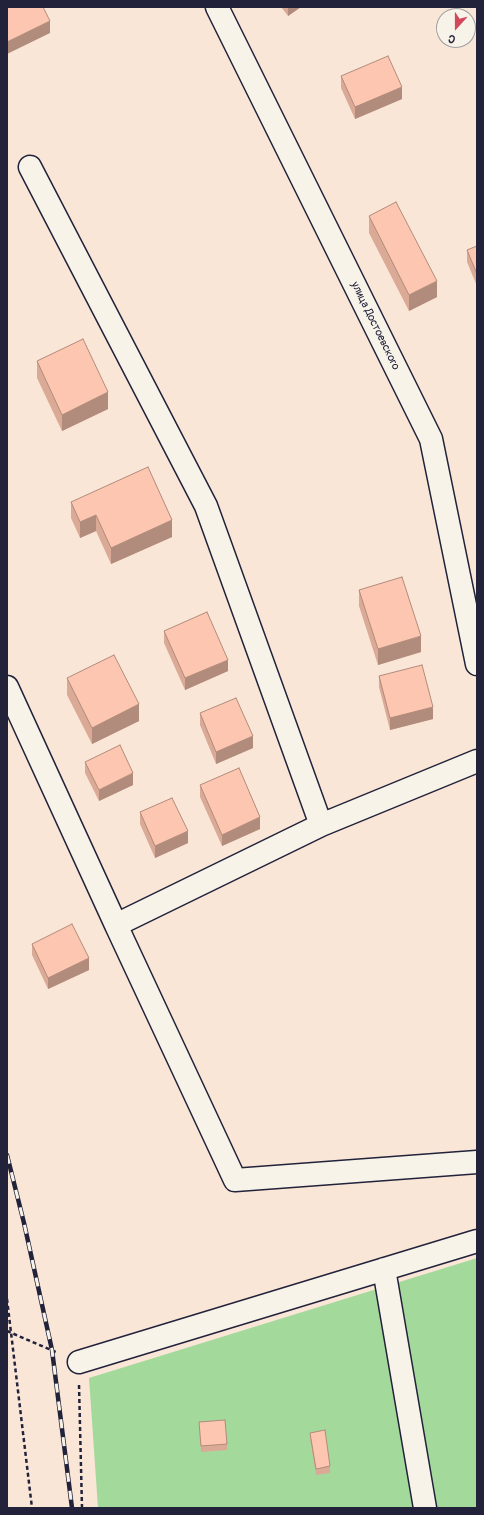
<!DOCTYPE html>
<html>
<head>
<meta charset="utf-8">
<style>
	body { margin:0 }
	#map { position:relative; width:484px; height:1515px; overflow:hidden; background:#f9e6d7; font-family:Pangolin,sans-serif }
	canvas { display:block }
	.frame { position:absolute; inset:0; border:8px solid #22223b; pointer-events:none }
	.north { position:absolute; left:436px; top:8px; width:40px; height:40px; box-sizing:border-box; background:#f7f3e8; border:1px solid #a29fa3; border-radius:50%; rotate:201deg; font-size:11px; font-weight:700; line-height:16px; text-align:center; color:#22223b }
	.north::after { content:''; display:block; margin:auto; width:14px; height:18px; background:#d1495b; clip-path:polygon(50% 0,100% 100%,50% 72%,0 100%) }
</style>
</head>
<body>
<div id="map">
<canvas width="484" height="1515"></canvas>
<div class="frame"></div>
<div class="north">С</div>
</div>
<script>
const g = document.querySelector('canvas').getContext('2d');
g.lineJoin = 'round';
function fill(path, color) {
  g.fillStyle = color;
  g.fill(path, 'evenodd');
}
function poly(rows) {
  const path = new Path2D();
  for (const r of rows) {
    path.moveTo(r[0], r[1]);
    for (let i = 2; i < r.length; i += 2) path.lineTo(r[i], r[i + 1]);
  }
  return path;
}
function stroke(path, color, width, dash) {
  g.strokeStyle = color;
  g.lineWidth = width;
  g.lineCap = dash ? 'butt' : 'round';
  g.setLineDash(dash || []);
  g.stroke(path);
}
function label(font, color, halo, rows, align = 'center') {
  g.font = font + ' Pangolin,sans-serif';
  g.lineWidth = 3;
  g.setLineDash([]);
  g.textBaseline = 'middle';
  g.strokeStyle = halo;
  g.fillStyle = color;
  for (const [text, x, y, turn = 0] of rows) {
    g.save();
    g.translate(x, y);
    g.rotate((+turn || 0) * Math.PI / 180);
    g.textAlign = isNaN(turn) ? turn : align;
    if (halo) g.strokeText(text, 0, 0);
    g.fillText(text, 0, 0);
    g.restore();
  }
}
const green = poly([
	[477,1258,477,1508,98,1508,89,1378]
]);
const path = poly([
	[7,1299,32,1508],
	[7,1331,58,1353],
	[79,1385,82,1508]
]);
const minor = poly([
	[217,7,431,439,477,664],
	[30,167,206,506,321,825],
	[7,687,116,925,321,825,477,761],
	[116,925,235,1180,477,1162],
	[384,1269,425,1508],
	[79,1362,477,1241]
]);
const rail = poly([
	[7,1155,24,1223,52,1350,72,1508]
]);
const wall = poly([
	[281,7,301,7,288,16],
	[341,76,402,99,355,119,341,88],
	[369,216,437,297,409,311,369,233],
	[477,246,477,286,467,262,467,250],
	[37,361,108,409,62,431,37,378],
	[71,502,172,537,111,564,96,531,80,538,71,518],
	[359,590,421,652,378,665,359,606],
	[164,631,228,671,185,690,164,643],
	[379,676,433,719,390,730,379,687],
	[67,678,139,721,92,744,67,695],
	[200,713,253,748,216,764,200,725],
	[85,762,133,785,99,801,85,773],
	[200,785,260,829,222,846,200,797],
	[140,812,188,843,155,858,140,824],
	[32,944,89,970,48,989,32,955],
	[199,1422,227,1444,227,1450,201,1452],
	[310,1433,330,1466,330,1473,316,1475,310,1439]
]);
const shadedWall = poly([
	[288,7,301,7,288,16],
	[50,21,50,33,7,54,7,42],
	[402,87,402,99,355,119,355,107],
	[437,281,437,297,409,311,409,295],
	[108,392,108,409,62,431,62,415],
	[96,515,96,531,80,538,80,522],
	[172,520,172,537,111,564,111,548],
	[421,636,421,652,378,665,378,649],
	[228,660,228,671,185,690,185,678],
	[139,704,139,721,92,744,92,728],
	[433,707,433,719,390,730,390,718],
	[253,736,253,748,216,764,216,752],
	[133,773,133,785,99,801,99,790],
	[260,817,260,829,222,846,222,835],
	[188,831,188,843,155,858,155,846],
	[89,958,89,970,48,989,48,978]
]);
const building = poly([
	[7,7,43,7,50,21,7,42,7,7],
	[388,56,402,87,355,107,341,76,388,56],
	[396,202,437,281,409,295,369,216,396,202],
	[477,246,477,274,467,250,477,246],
	[83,339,108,392,62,415,37,361,83,339],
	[148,467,172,520,111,548,96,515,80,522,71,502,148,467],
	[402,577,421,636,378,649,359,590,402,577],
	[207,612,228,660,185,678,164,631,207,612],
	[114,655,139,704,92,728,67,678,114,655],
	[422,665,433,707,390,718,379,676,422,665],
	[236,698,253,736,216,752,200,713,236,698],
	[120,745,133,773,99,790,85,762,120,745],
	[239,768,260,817,222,835,200,785,239,768],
	[172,798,188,831,155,846,140,812,172,798],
	[72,924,89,958,48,978,32,944,72,924],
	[225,1420,227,1444,201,1446,199,1422,225,1420],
	[325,1430,330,1466,316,1469,310,1433,325,1430]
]);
const streetNames = [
	["улица Достоевского",375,326,64]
];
fill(green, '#a4d99c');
stroke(minor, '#22223b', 25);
stroke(path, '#22223b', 2.5, [4, 3]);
stroke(minor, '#f7f3e8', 22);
stroke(rail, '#22223b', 4.5);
stroke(rail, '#f7f3e8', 3, [9]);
fill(wall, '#daaa97');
fill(shadedWall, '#b18b7b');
fill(building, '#fdc6b0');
stroke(building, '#b18b7b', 1);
label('11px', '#22223b', '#f7f3e8', streetNames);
</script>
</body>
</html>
